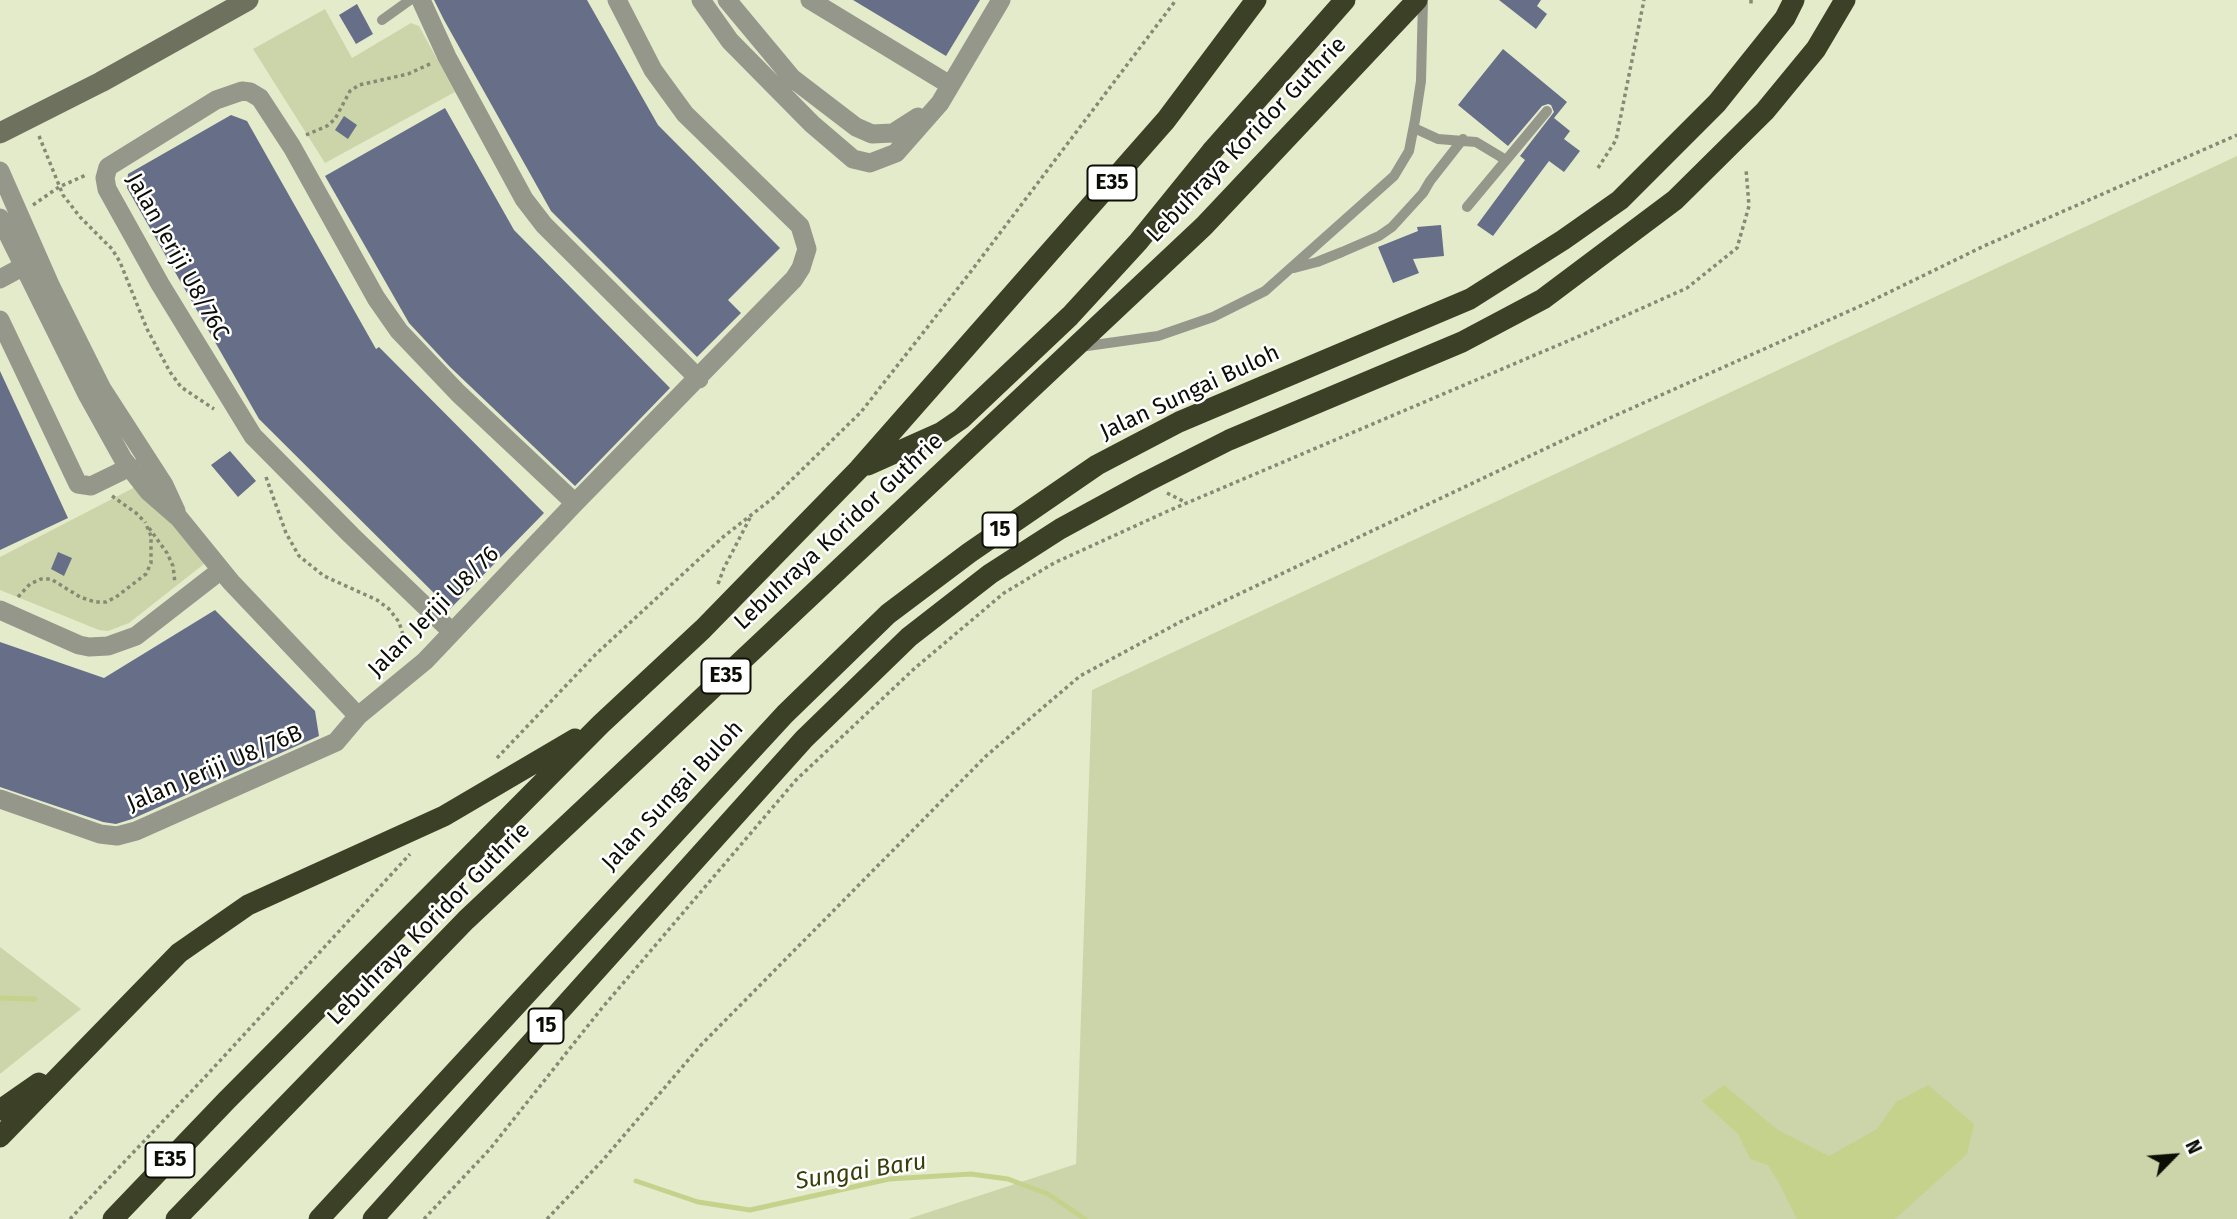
<!DOCTYPE html>
<html>
<head>
<meta charset="utf-8">
<style>
	body { margin:0 }
	#map { position:relative; width:2237px; height:1219px; overflow:hidden; background:#e4ebcb; font-family:"Fira Sans",sans-serif }
	canvas { display:block }
	.north { position:absolute; left:2139px; top:1121px; width:70px; height:70px; -webkit-text-stroke:5px #fff; paint-order:stroke; rotate:65deg; font-size:19px; font-weight:700; line-height:28px; text-align:center; color:#0c0e05 }
	.north::after { content:''; display:block; margin:auto; width:24px; height:32px; background:#0c0e05; clip-path:polygon(50% 0,100% 100%,50% 72%,0 100%) }
</style>
</head>
<body>
<div id="map">
<canvas width="2237" height="1219"></canvas>
<div class="north">N</div>
</div>
<script>
const g = document.querySelector('canvas').getContext('2d');
g.lineJoin = 'round';
function fill(path, color) {
  g.fillStyle = color;
  g.fill(path, 'evenodd');
}
function poly(rows) {
  const path = new Path2D();
  for (const r of rows) {
    path.moveTo(r[0], r[1]);
    for (let i = 2; i < r.length; i += 2) path.lineTo(r[i], r[i + 1]);
  }
  return path;
}
function stroke(path, color, width, dash) {
  g.strokeStyle = color;
  g.lineWidth = width;
  g.lineCap = dash ? 'butt' : 'round';
  g.setLineDash(dash || []);
  g.stroke(path);
}
function label(font, color, halo, rows, align = 'center') {
  g.font = font + ' "Fira Sans",sans-serif';
  g.lineWidth = 5;
  g.setLineDash([]);
  g.textBaseline = 'middle';
  g.strokeStyle = halo;
  g.fillStyle = color;
  for (const [text, x, y, turn = 0] of rows) {
    g.save();
    g.translate(x, y);
    g.rotate((+turn || 0) * Math.PI / 180);
    g.textAlign = isNaN(turn) ? turn : align;
    if (halo) g.strokeText(text, 0, 0);
    g.fillText(text, 0, 0);
    g.restore();
  }
}
const green = poly([
	[325,9,352,58,411,23,419,26,455,92,325,163,253,49],
	[2237,156,2237,1219,908,1219,1076,1164,1092,690],
	[139,485,192,543,204,564,129,623,108,631,99,630,0,590,0,557],
	[0,947,81,1009,0,1074]
]);
const water = poly([
	[1724,1085,1778,1130,1829,1156,1877,1129,1896,1102,1928,1085,1974,1124,1967,1154,1895,1219,1797,1219,1779,1183,1768,1165,1750,1159,1738,1134,1702,1101]
]);
const stream = poly([
	[0,998,35,999],
	[636,1181,698,1202,750,1210,889,1179,971,1174,1008,1179,1048,1194,1085,1219]
]);
const building = poly([
	[434,0,587,0,658,125,780,248,728,300,741,313,697,357,551,211,444,20],
	[853,0,980,0,946,56],
	[1499,0,1541,0,1537,6,1547,14,1536,29],
	[357,4,373,34,356,44,339,15],
	[1503,49,1567,102,1554,118,1570,131,1564,139,1580,151,1564,172,1549,161,1493,236,1477,225,1525,160,1520,156,1554,112,1551,105,1548,104,1542,106,1508,146,1458,105],
	[445,108,514,230,670,388,575,486,450,367,409,323,325,176],
	[231,115,247,121,376,349,379,347,544,513,450,609,259,419,127,188,128,174],
	[344,116,357,125,348,139,335,130],
	[1441,225,1444,256,1413,259,1419,273,1393,283,1378,247,1418,231,1417,227],
	[0,371,68,518,0,550],
	[230,451,256,481,238,497,211,465],
	[58,552,72,558,64,576,51,569],
	[215,610,315,711,319,736,132,819,116,824,103,822,0,787,0,642,104,678]
]);
const path = poly([
	[1751,0,1751,5],
	[306,135,327,126,335,119,350,91,359,85,408,74,432,63],
	[39,136,63,195,80,217,112,249,120,262,147,329,170,372,181,387,214,409],
	[1598,168,1616,140,1644,0],
	[33,205,59,187,86,175],
	[266,477,286,533,299,556,324,576,377,600,389,609,399,622,408,651],
	[1167,493,1187,503],
	[112,496,136,513,145,522],
	[149,528,167,553,173,566,175,583],
	[718,584,724,568,751,516],
	[18,597,30,584,41,579,51,579,80,597,95,602,106,602,116,597,146,574,151,563,151,536,145,522],
	[497,758,596,654,723,537,773,498,861,412,969,274,1176,0],
	[70,1219,205,1077,410,854],
	[424,1219,490,1149,602,1008,796,780,915,668,1004,593,1054,563,1168,511,1582,335,1687,288,1737,248,1749,206,1746,169],
	[547,1219,603,1160,701,1045,986,756,1080,676,1180,622,1612,417,1867,303,1984,246,2237,135]
]);
const lane = poly([
	[382,20,410,0],
	[1414,128,1438,139,1476,142,1506,160],
	[1467,207,1547,111],
	[1294,268,1317,262,1342,252,1379,236,1392,227,1423,193,1430,181,1463,139],
	[1080,347,1158,336,1213,317,1265,291,1394,176,1409,151,1415,120,1421,81,1423,0]
]);
const street = poly([
	[421,0,447,57,524,199,544,225,699,379],
	[701,0,730,41,812,124,853,159,870,163,896,153,940,103,1001,0],
	[727,0,792,78,856,127,872,134,893,133,918,117],
	[810,0,950,85],
	[0,171,51,287,102,389,164,485,176,511],
	[0,218,88,396,123,459,148,491,179,518,231,582,358,716],
	[0,279,24,266],
	[0,320,78,484,91,486,130,467],
	[0,610,79,645,89,647,108,646,136,636,221,570],
	[452,632,351,535,253,436,160,284,107,189,105,178,108,167,216,100,242,91,250,92,260,98,292,147,376,298,399,331,458,393,575,503],
	[0,799,100,834,117,836,136,831,336,742,358,716,425,661,575,503,794,279,801,268,807,249,800,226,685,114,653,70,617,0]
]);
const secondary = poly([
	[0,133,101,82,248,0]
]);
const highway = poly([
	[868,465,942,432,961,419,1070,316,1138,242,1211,152,1345,0],
	[0,1110,39,1083],
	[0,1137,179,953,248,905,444,816,575,739],
	[113,1219,227,1100,601,724,703,629,859,469,1166,120,1256,0],
	[176,1219,466,920,1204,226,1417,0],
	[319,1219,785,714,888,614,969,553,1097,465,1179,422,1470,299,1563,240,1620,200,1717,103,1785,18,1794,0],
	[373,1219,804,739,909,637,990,574,1060,529,1146,482,1229,440,1462,342,1543,299,1675,200,1765,111,1816,49,1845,0]
]);
const shields = [
	[1112,183,49],
	[1000,530,35],
	[726,676,49],
	[546,1026,35],
	[170,1160,49]
];
const shieldNames = [
	["E35",1112,183],
	["15",1000,530],
	["E35",726,676],
	["15",546,1026],
	["E35",170,1160]
];
const streetNames = [
	["Lebuhraya Koridor Guthrie",1247,140,-46],
	["Jalan Jeriji U8/76C",177,257,61],
	["Jalan Sungai Buloh",1190,393,-25],
	["Lebuhraya Koridor Guthrie",839,532,-43],
	["Jalan Jeriji U8/76",434,612,-45],
	["Jalan Jeriji U8/76B",215,769,-23],
	["Jalan Sungai Buloh",673,796,-47],
	["Lebuhraya Koridor Guthrie",429,924,-45]
];
const waterNames = [
	["Sungai Baru",861,1172,-9]
];
fill(green, '#ccd5a9');
fill(water, '#c5d28c');
stroke(stream, '#c5d28c', 5);
fill(building, '#676e88');
stroke(path, '#858a74', 3.5, [3.5, 3.5]);
stroke(lane, '#94978a', 10);
stroke(street, '#94978a', 19);
stroke(secondary, '#6d715e', 21);
stroke(highway, '#3b4026', 21);
for (const [x, y, w] of shields) {
  const box = new Path2D();
  box.roundRect(x - w / 2, y - 17.5, w, 35, 5);
  g.fillStyle = '#fff';
  g.fill(box);
  stroke(box, '#0c0e05', 2);
}
label('bold 21px', '#0c0e05', null, shieldNames);
label('23px', '#0c0e05', '#fff', streetNames);
label('italic 24px', '#373e08', '#fff', waterNames);
</script>
</body>
</html>
